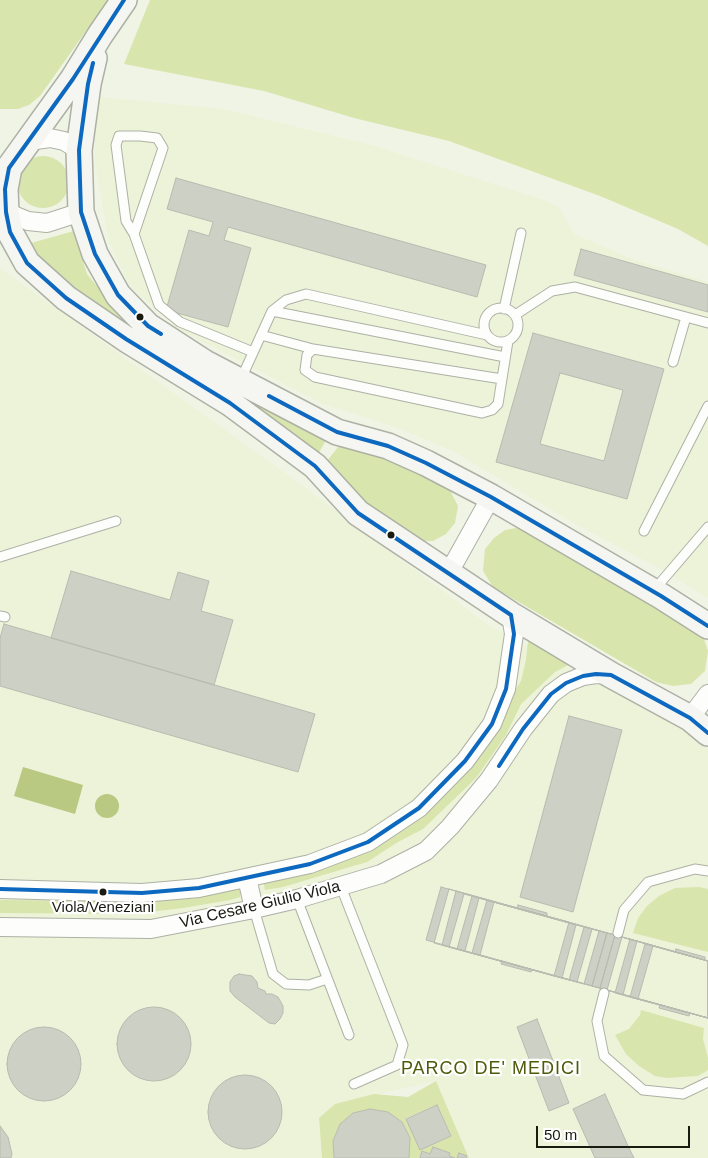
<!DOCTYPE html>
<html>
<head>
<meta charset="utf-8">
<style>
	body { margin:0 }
	#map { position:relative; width:708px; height:1158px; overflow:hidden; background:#f0f4e5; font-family:Helvetica,sans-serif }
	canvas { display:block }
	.scale { position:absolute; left:536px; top:1126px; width:154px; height:22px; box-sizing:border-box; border:2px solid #191b11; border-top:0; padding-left:6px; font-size:15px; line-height:18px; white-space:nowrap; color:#191b11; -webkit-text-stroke:4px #fff; paint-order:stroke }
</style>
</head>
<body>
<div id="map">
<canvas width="708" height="1158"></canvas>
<div class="scale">50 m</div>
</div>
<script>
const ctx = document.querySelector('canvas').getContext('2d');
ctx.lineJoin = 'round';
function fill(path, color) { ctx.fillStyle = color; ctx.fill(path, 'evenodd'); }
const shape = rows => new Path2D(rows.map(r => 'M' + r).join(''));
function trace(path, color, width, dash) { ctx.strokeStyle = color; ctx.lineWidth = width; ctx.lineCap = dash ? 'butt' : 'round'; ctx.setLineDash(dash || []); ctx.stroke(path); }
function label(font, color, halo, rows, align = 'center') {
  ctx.font = font + ' Helvetica,sans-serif'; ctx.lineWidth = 4.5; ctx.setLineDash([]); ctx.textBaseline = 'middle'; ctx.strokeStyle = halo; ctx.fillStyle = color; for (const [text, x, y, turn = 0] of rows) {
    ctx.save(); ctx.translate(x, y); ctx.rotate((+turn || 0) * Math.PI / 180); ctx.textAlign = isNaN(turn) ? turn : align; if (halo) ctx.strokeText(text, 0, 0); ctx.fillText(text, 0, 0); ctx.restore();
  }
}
fill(shape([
	[99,97,223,109,371,145,544,200,559,207,574,234,635,260,708,282,708,598,659,568,579,526,453,451,398,428,321,403,178,329,130,287,109,242,95,163,95,131],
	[0,268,314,494,488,625,692,733,708,748,708,1158,470,1158,436,1081,335,1104,319,1118,322,1158,0,1158]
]), '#ecf3d9');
fill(shape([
	[0,0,108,0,40,96,29,105,18,109,0,109],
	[150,0,708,0,708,246,678,229,600,196,449,141,354,118,264,91,124,64],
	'17 182a26 26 0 1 1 52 0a26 26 0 1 1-52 0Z',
	[74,231,87,274,131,327,127,332,39,264,31,243],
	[241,391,329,435,317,456,236,401],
	[339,446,383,453,447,485,458,506,455,523,446,534,433,541,421,541,367,508,326,462],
	[516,528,531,531,693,627,704,639,708,651,705,671,691,684,673,686,656,682,493,587,483,571,485,549,494,538,505,530],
	[528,641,574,662,555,672,521,704,506,735,476,778,423,829,398,842,367,862,283,887,265,890,263,880,335,859,463,772,521,681,526,660],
	[239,887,241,892,240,897,230,900,183,908,132,914,0,913,0,900,104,901,162,898],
	[699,887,708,889,708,952,633,933,638,918,647,906,659,896,675,888],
	[641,1010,704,1028,703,1039,708,1058,708,1070,698,1076,666,1078,655,1076,639,1066,626,1054,615,1035,629,1029,640,1015],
	[436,1081,469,1158,409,1158,410,1138,402,1122,387,1112,370,1109,353,1113,340,1124,333,1141,334,1158,322,1158,319,1118,335,1104,374,1094,408,1097],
	[437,1105,451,1136,406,1119,406,1118]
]), '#d8e5ad');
fill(shape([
	[23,767,83,785,75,814,14,796],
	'95 806a12 12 0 1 1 24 0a12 12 0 1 1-24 0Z'
]), '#b9c981');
const building = shape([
	[176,178,486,265,477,297,228,227,224,240,251,248,228,327,166,310,189,230,209,236,213,222,167,209,176,178],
	[581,249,708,285,708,312,574,275,581,249],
	[533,333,664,369,627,499,496,462,533,333],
	[560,373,623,390,604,461,540,444,560,373],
	[71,571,170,600,178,572,209,581,201,611,233,620,214,685,51,638,71,571],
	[4,624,315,714,298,772,0,686,0,638,4,624],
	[569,716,622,730,573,912,520,897,569,716],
	[441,887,708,961,708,1018,426,940,441,887],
	[449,889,615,935,600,988,434,943,449,889],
	[456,891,607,933,592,986,442,945,456,891],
	[464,894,599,931,584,984,449,947,464,894],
	[472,896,592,929,577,982,457,949,472,896],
	[479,898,584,927,569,980,465,951,479,898],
	[487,900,576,925,562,978,472,953,487,900],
	[494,902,569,922,554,976,480,955,494,902],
	[518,905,547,913,547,916,517,908,518,905],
	[607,933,708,961,708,1018,592,986,607,933],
	[615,935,708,961,708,1018,600,988,615,935],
	[622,937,708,961,708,1018,607,990,622,937],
	[630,939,708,961,708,1018,615,993,630,939],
	[637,941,708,961,708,1018,623,995,637,941],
	[645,944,708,961,708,1018,630,997,645,944],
	[653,946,708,961,708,1018,638,999,653,946],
	[676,949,705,957,705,960,675,952,676,949],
	[502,961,532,970,531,972,501,964,502,961],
	[239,974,252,976,257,982,258,988,265,991,266,994,272,994,278,997,283,1006,283,1013,280,1019,275,1024,269,1023,235,997,230,991,230,982,234,976,239,974],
	[660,1005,690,1013,689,1016,659,1008,660,1005],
	'117 1044a37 37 0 1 1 74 0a37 37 0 1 1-74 0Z',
	[537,1019,569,1103,549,1111,517,1027,537,1019],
	'7 1064a37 37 0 1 1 74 0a37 37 0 1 1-74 0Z',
	'208 1112a37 37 0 1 1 74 0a37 37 0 1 1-74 0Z',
	[605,1094,628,1146,634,1158,595,1158,573,1109,605,1094],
	[437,1105,451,1136,420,1150,406,1119,437,1105],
	[370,1109,388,1112,402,1122,410,1138,409,1158,334,1158,333,1141,340,1124,353,1113,370,1109],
	[0,1126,8,1137,12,1154,11,1158,0,1158,0,1126],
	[433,1147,450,1153,449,1156,455,1158,420,1158,422,1151,430,1154,433,1147],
	[459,1153,467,1156,466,1158,457,1158,459,1153]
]);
fill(building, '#cdd1c5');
trace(building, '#b8bbb0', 1);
const lane = shape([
	[134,234,163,148,157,138,140,136,119,136,116,145,126,221,134,234,159,305,180,322,253,352],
	'484 325a17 17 0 1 1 34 0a17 17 0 1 1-34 0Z',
	[504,309,521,233],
	[272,311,505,357],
	[515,315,552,291,575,287,686,317,673,362],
	[686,317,708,323],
	[261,335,313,349,502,379],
	[313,349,307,355,305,370,315,377,482,413,492,410,498,404,508,341],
	[241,379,272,311,286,300,306,294,487,335],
	[644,531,708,406],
	[0,557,116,521],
	[655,589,708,527],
	[0,616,5,617],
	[341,887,403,1045,397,1065,354,1084],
	[297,899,349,1035],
	[254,909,273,974,286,984,309,985,327,979],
	[618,933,624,910,648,882,695,869,708,871],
	[604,993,597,1021,604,1056,643,1090,683,1094,708,1082]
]);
const street = shape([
	[28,141,50,138,64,141,79,150],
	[6,212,28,221,47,223,81,212],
	[448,574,491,497],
	[690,718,708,694],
	[247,878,254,909],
	[0,889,142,893,199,888,310,864,368,842,419,808,465,761,492,724,506,689,514,634,511,615],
	[0,927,151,929,254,909,297,899,381,874,426,851,450,827,489,780,523,729,551,694,566,683,583,676,596,674,611,675]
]);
const secondary = shape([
	[124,0,100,35,73,79,9,168,5,189,6,212,10,232,27,263,66,298,126,339,230,403,315,466,358,513,511,615,611,675,690,718,708,733],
	[94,58,88,84,79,150,81,212,95,254,118,295,148,326,205,363,337,432,388,446,426,463,491,497,661,596,708,626]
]);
trace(lane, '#adb1a5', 11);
trace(street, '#adb1a5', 20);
trace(secondary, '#adb1a5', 28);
trace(lane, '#fdfdfb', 9);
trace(street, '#fdfdfb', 18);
trace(secondary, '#f5f6f1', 25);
trace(shape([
	[93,63,88,84,79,150,81,212,95,254,118,295,148,326,161,334],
	[269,396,337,432,388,446,426,463,491,497,661,596,708,626],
	[499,766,523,729,551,694,566,683,583,676,596,674,611,675,690,718,708,733],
	[0,889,142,893,199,888,310,864,368,842,419,808,465,761,492,724,506,689,514,634,511,615,358,513,315,466,230,403,126,339,66,298,27,263,10,232,6,212,5,189,9,168,73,79,124,0]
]), '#0c69bf', 4);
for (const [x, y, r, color] of [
	[140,317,4.5,"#191b11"],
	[391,535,4.5,"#191b11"],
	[103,892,4.5,"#191b11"]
]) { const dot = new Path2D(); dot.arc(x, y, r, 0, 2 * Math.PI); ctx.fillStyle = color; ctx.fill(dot); trace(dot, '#fff', 2); }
label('15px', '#191b11', '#fff', [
	["Viola/Veneziani",103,908]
]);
label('16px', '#191b11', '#fff', [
	["Via Cesare Giulio Viola",260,905,-13]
]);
ctx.letterSpacing = '1px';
label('18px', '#4d5b0a', '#fff', [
	["PARCO DE' MEDICI",491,1069]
]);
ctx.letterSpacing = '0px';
</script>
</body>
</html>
